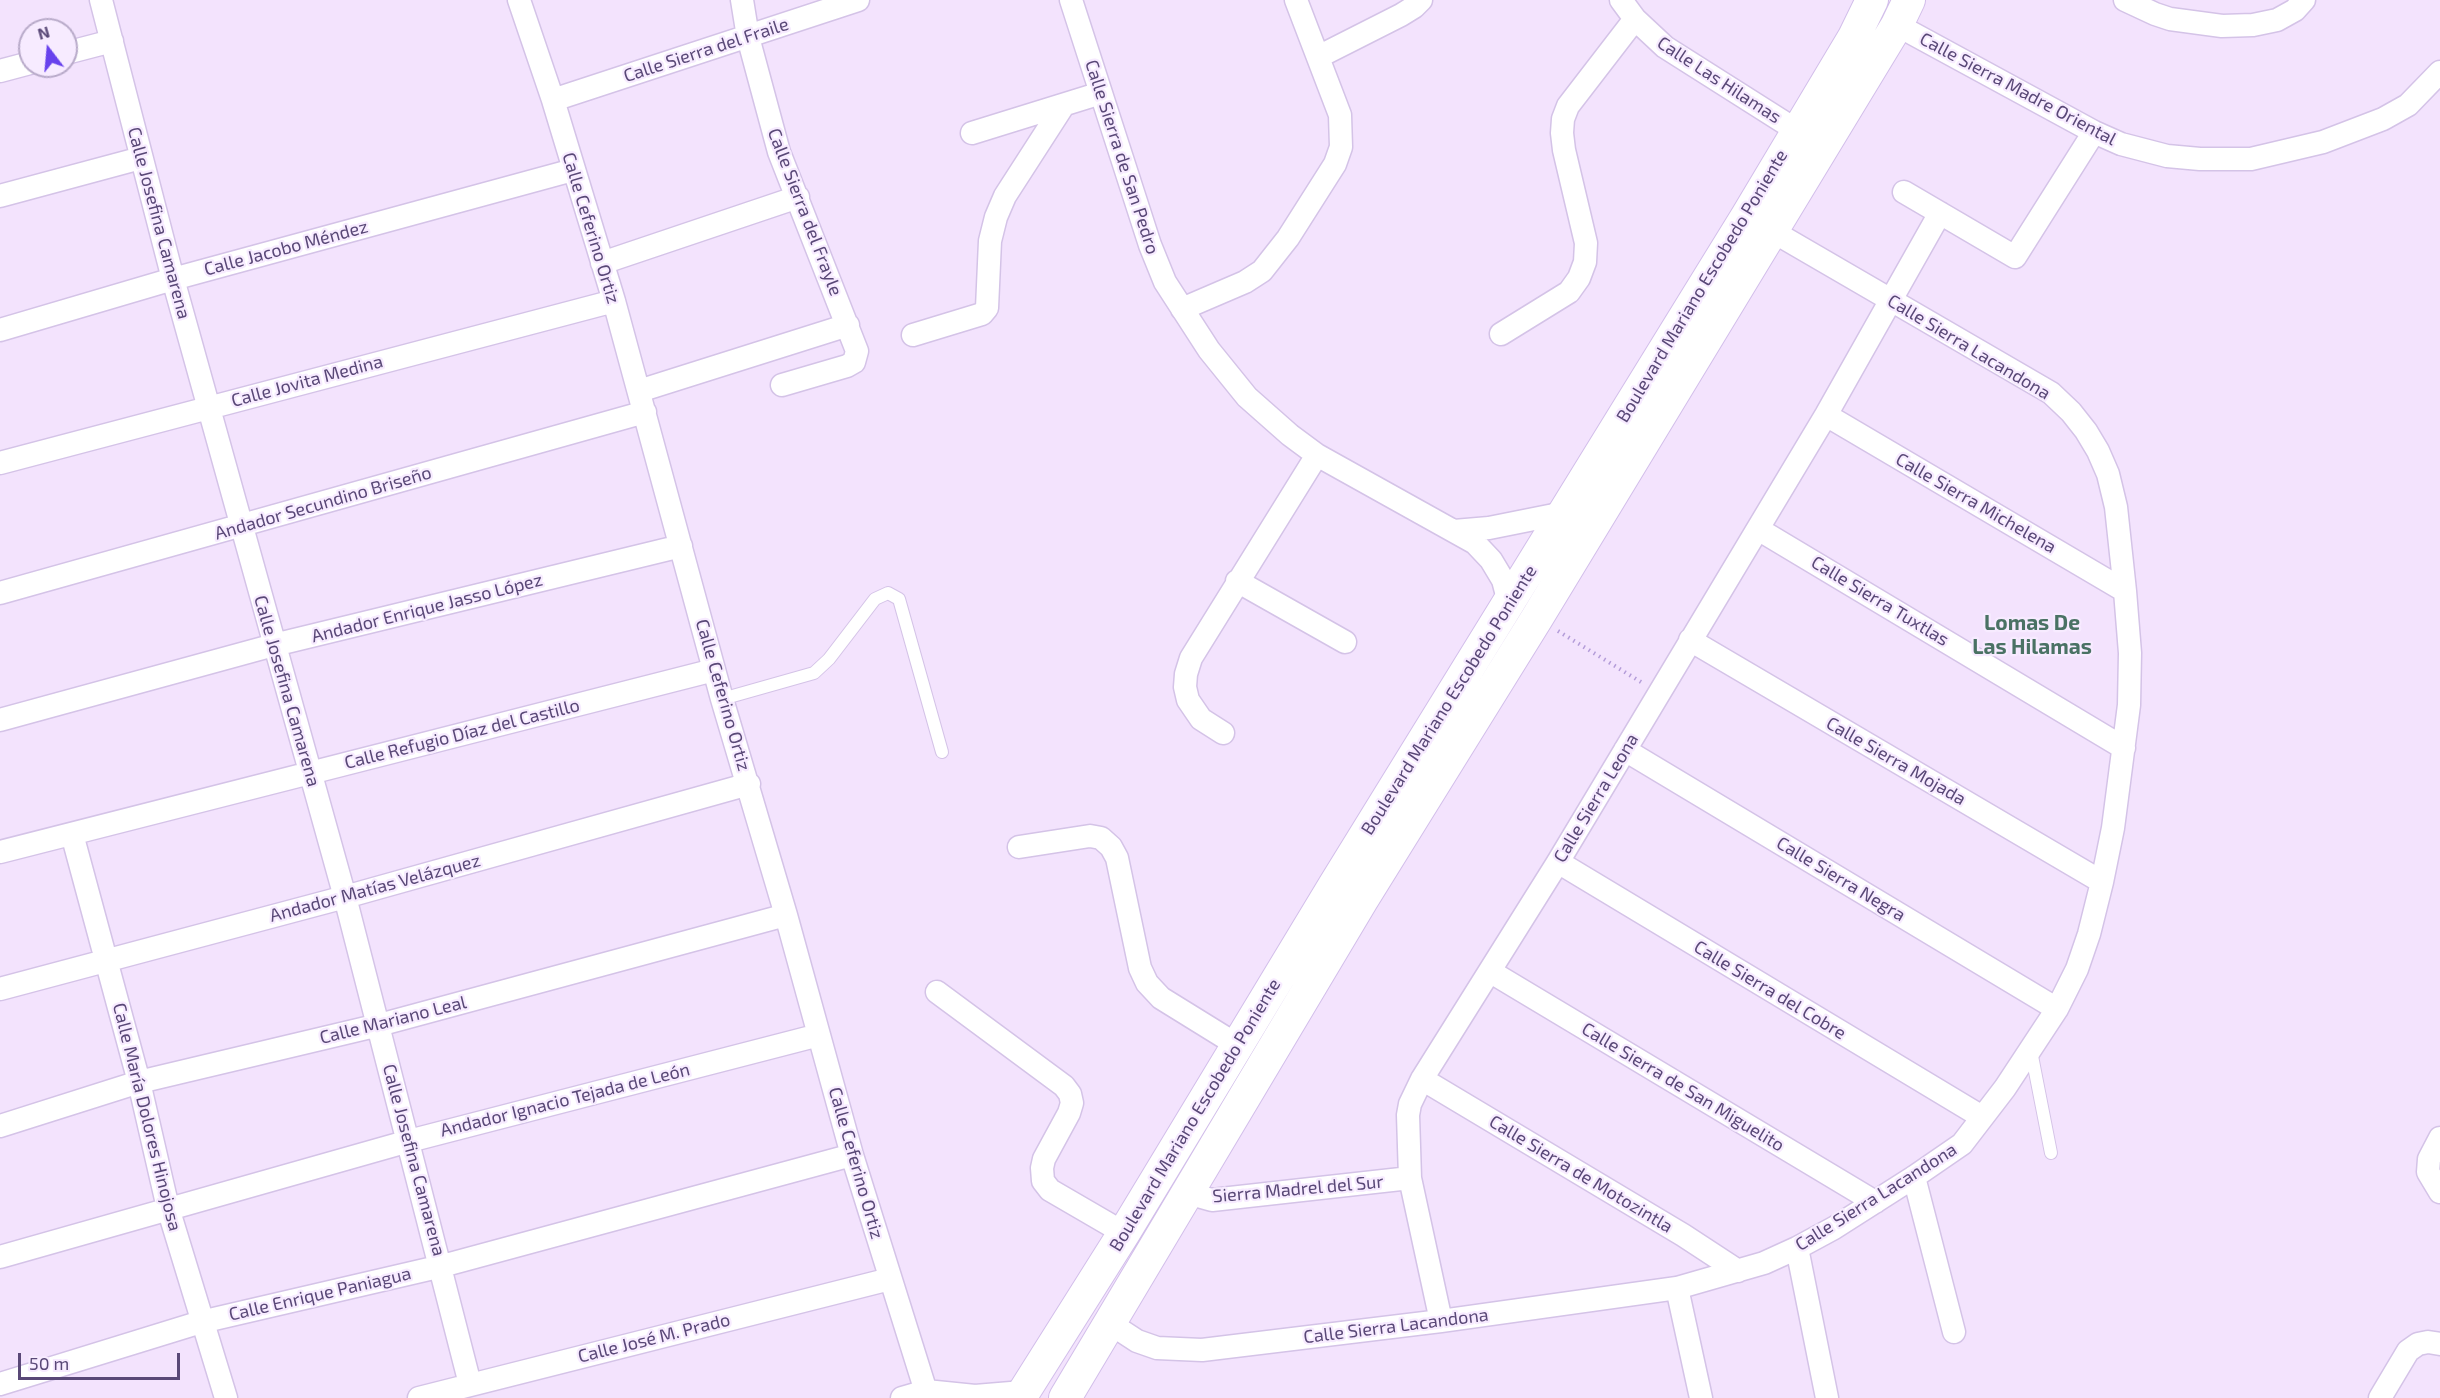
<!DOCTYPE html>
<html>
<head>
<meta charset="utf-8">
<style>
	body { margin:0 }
	#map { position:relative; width:2440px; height:1398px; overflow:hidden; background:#f3e3fd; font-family:"Exo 2",sans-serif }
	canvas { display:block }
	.north { position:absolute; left:18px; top:18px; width:60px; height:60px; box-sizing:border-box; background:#f7ebff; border:2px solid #b8aac9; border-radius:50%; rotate:344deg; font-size:16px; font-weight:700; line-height:24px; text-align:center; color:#594877 }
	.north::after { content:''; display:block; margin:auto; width:21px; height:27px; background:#6842ed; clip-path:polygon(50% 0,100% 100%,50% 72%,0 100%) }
	.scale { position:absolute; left:18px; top:1353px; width:162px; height:27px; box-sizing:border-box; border:3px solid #594877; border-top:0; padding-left:8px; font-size:18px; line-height:21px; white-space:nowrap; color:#594877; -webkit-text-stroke:4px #f7ebff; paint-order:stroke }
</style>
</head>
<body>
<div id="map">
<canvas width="2440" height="1398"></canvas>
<div class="north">N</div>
<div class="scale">50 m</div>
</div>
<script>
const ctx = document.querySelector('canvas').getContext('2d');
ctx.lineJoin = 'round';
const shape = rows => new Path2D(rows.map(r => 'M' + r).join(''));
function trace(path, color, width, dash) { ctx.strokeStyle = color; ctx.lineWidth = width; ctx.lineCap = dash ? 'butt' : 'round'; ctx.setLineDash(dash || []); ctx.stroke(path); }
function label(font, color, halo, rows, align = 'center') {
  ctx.font = font + ' "Exo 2",sans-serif'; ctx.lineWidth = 4.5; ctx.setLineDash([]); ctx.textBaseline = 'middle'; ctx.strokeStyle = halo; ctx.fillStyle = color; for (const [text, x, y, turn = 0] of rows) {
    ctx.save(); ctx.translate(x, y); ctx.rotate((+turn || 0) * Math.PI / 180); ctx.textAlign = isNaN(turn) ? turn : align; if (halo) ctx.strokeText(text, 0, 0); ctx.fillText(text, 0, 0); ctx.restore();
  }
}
const lane = shape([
	[722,699,814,673,829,659,875,599,888,593,899,599,942,752],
	[2031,1051,2051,1153]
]);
const street = shape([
	[101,0,173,279,345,897,470,1384],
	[519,0,553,100,614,301,722,699,786,915,852,1155,928,1398],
	[742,0,748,37,779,152,857,351,854,362,847,366,782,385],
	[1071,0,1150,245,1165,282,1209,350,1247,397,1290,435,1317,455,1475,543,1491,560,1503,580,1509,603],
	[1621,0,1635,19,1665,47,1796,130],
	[2125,0,2155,14,2170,19,2222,26,2253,25,2277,20,2295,10,2304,0],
	[1897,25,2094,132,2121,144,2167,156,2200,159,2251,159,2323,142,2383,119,2408,105,2440,72],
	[66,53,112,41],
	[1318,57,1401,15,1414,7,1421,0],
	[0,71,30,63],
	[553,100,858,0],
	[972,133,1101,93],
	[1904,192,2015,257,2094,132],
	[0,196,141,158],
	[602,263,798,197],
	[1182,309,1245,282,1262,271,1288,238,1335,164,1341,147,1340,115,1296,0],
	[0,330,173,279,573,170],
	[1501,334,1569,292,1579,278,1585,262,1586,243,1564,150,1562,133,1563,119,1568,106,1635,19],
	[913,335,982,314,987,308,990,241,996,217,1005,196,1063,106],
	[639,391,848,325],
	[1826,415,2125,591],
	[0,463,614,301],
	[1758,529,2124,748],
	[1454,531,1489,528,1564,513],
	[1237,581,1345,642],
	[0,593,645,412],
	[1690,640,2102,882],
	[0,720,274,645,681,546],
	[1223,733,1201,719,1188,700,1185,687,1186,674,1191,658,1317,455],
	[1625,750,2057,1009],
	[72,834,139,1082,168,1208,226,1398],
	[1019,847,1090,836,1101,838,1111,847,1117,858,1140,968,1147,983,1161,998,1237,1045],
	[0,852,714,670],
	[1558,862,1982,1117],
	[1491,972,1875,1202],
	[0,989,345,897,749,784],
	[937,992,1064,1086,1070,1094,1072,1103,1069,1113,1044,1159,1042,1168,1043,1181,1050,1190,1124,1233],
	[1422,1079,1683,1235,1738,1271],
	[0,1126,139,1082,379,1025,786,915],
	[2440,1138,2429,1159,2428,1172,2440,1192],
	[1914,1177,1954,1332],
	[1187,1193,1212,1200,1410,1178],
	[1797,1248,1827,1398],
	[0,1257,409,1141,819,1035],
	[1677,1288,1701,1398],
	[1441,1321,1410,1178,1408,1115,1410,1104,1422,1079,1558,862,1826,415,1940,213],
	[1111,1324,1137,1341,1157,1348,1202,1350,1441,1321,1677,1288,1764,1263,1797,1248,1834,1228,1914,1177,1962,1144,2005,1088,2057,1009,2077,969,2089,934,2102,882,2113,828,2129,705,2130,653,2125,591,2116,507,2108,474,2098,451,2086,431,2071,412,2051,393,1760,224],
	[0,1384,201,1322,442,1266,852,1155],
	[419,1398,890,1279],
	[902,1398,926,1391,975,1396,1023,1392],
	[2380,1398,2408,1351,2418,1344,2428,1342,2440,1344]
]);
const secondary = shape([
	[1020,1398,1124,1233,1335,884,1747,216,1854,37,1872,0],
	[1065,1398,1362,900,1537,618,1897,25,1909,0]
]);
trace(lane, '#d4c3e7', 14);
trace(street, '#d4c3e7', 25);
trace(secondary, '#d2beea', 34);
trace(shape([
	[1558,631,1641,682]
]), '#b49dd9', 4, [1.5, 4.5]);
trace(lane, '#fff', 12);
trace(street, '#fff', 22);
trace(secondary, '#fff', 32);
label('18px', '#594877', '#f7ebff', [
	["Calle Sierra del Fraile",706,50,-18],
	["Calle Las Hilamas",1719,80,33],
	["Calle Sierra Madre Oriental",2018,89,28],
	["Calle Sierra de San Pedro",1122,157,72],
	["Calle Sierra del Frayle",805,212,69],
	["Calle Josefina Camarena",159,223,75],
	["Calle Ceferino Ortiz",591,228,73],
	["Calle Jacobo Méndez",286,248,-15],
	["Boulevard Mariano Escobedo Poniente",1702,286,-59],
	["Calle Sierra Lacandona",1969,347,31],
	["Calle Jovita Medina",307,381,-15],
	["Andador Secundino Briseño",323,503,-16],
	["Calle Sierra Michelena",1976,503,30],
	["Calle Sierra Tuxtlas",1880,601,31],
	["Andador Enrique Jasso López",427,608,-14],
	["Calle Josefina Camarena",287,691,74],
	["Calle Ceferino Ortiz",723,695,74],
	["Boulevard Mariano Escobedo Poniente",1449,700,-58],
	["Calle Refugio Díaz del Castillo",462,734,-14],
	["Calle Sierra Mojada",1896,761,30],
	["Calle Sierra Leona",1596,798,-59],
	["Calle Sierra Negra",1841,879,31],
	["Andador Matías Velázquez",375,888,-15],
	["Calle Sierra del Cobre",1770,990,31],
	["Calle Mariano Leal",393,1020,-14],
	["Calle Sierra de San Miguelito",1683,1087,31],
	["Andador Ignacio Tejada de León",565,1100,-14],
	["Boulevard Mariano Escobedo Poniente",1195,1115,-59],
	["Calle María Dolores Hinojosa",147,1117,76],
	["Calle Josefina Camarena",414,1160,75],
	["Calle Ceferino Ortiz",856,1163,74],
	["Calle Sierra de Motozintla",1581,1174,31],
	["Sierra Madrel del Sur",1298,1189,-5],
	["Calle Sierra Lacandona",1876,1197,-32],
	["Calle Enrique Paniagua",320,1294,-13],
	["Calle Sierra Lacandona",1396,1326,-7],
	["Calle José M. Prado",654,1338,-14]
]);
label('bold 21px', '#4a7264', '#f7ebff', [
	["Lomas De",2032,623],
	["Las Hilamas",2032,647]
]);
</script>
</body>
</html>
